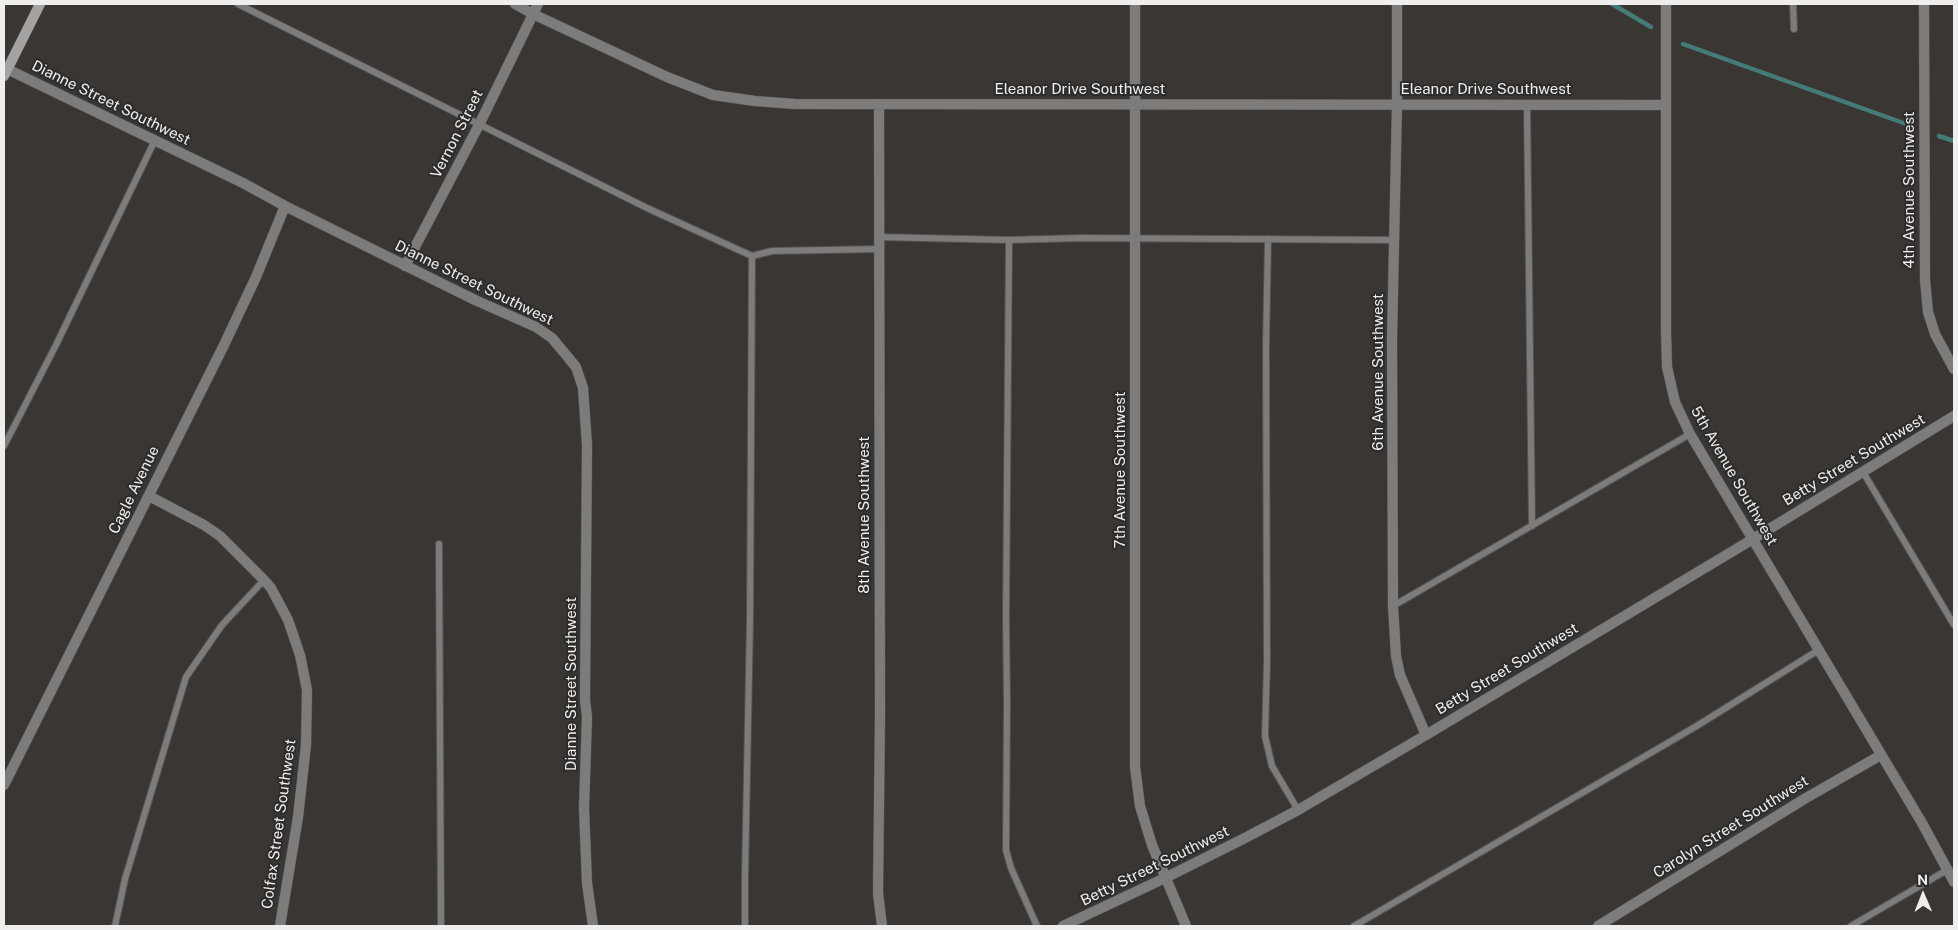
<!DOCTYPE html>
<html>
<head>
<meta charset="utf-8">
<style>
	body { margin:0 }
	#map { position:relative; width:1958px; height:930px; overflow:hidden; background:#393634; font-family:"Public Sans",sans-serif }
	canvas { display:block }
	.frame { position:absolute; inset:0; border:5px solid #f0eeed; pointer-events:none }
	.north { position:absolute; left:1898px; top:870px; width:50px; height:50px; -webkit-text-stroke:4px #2e2c2a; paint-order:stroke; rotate:359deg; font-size:14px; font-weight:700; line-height:20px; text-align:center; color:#f0eeed }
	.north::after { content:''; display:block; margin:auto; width:18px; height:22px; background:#f0eeed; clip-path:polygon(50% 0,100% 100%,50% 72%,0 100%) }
</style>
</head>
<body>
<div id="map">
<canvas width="1958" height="930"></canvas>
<div class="frame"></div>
<div class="north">N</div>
</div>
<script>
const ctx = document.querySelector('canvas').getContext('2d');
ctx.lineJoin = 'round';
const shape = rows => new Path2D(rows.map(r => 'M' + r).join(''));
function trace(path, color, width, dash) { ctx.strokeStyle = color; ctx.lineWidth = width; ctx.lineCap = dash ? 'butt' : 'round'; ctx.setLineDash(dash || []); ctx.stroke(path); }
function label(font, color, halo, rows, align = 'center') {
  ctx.font = font + ' "Public Sans",sans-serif'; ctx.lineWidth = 4; ctx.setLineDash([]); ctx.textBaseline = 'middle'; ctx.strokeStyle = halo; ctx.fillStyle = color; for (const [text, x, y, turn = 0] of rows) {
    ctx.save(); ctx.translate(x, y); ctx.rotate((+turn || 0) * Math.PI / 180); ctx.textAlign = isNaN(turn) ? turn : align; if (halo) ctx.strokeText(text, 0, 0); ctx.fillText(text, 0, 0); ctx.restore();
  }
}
trace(shape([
	[1612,4,1651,27],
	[1683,44,1909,125],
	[1939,136,1954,141]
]), '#447b77', 4.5);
const service = shape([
	[238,4,647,208,752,256,772,251,879,249],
	[1793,4,1794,29],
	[1527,105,1532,526],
	[879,237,1009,240,1080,238,1394,240],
	[1268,239,1266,347,1267,663,1265,736,1272,766,1298,810],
	[1009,240,1006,615,1007,704,1006,850,1011,868,1037,926],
	[4,446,56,345,155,140],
	[1863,472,1954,625],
	[439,544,441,926],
	[1393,606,1690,434],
	[115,926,125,879,186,677,222,625,264,580],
	[745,926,745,877,750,619,752,256],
	[1354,926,1695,727,1817,651],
	[1851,926,1947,870]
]);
const minor = shape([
	[515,4,533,14,667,77,713,95,755,101,795,104,1666,105],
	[1135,4,1135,767,1140,806,1152,845,1186,926],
	[1397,4,1397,104,1392,340,1393,606,1396,656,1400,675,1426,735],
	[1924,4,1925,280,1928,312,1935,334,1954,369],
	[7,69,243,183,285,206,475,300,536,327,552,338,576,367,583,388,587,445,585,700,587,717,584,808,587,883,593,926],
	[879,104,880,715,878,893,882,926],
	[405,266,479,125,538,4],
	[149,496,204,525,220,536,264,580,271,588,288,620,300,655,307,690,306,745,298,817,280,926],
	[4,785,224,345,256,277,285,206],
	[1598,926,1806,798,1881,755]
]);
const tertiary = shape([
	[1666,4,1666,331,1667,367,1675,402,1690,434,1922,823,1954,882],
	[1063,926,1165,878,1243,839,1298,810,1426,735,1753,539,1954,416]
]);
const secondary = shape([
	[4,76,40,4]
]);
trace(service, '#565352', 8);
trace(minor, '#565352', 11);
trace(tertiary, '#565352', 11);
trace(secondary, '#565352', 11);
trace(service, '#7d7c7b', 6);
trace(minor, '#7d7c7b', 10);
trace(tertiary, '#7d7c7b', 10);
trace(secondary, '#a5a3a1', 10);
label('15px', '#f0eeed', '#2e2c2a', [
	["Eleanor Drive Southwest",1080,89],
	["Eleanor Drive Southwest",1486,89],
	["Dianne Street Southwest",111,103,26],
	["Vernon Street",457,134,-63],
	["4th Avenue Southwest",1909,190,-90],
	["Dianne Street Southwest",474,283,26],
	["6th Avenue Southwest",1378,372,-90],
	["Betty Street Southwest",1854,460,-31],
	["7th Avenue Southwest",1120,470,-90],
	["5th Avenue Southwest",1734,476,60],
	["Cagle Avenue",134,490,-64],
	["8th Avenue Southwest",864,515,-90],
	["Betty Street Southwest",1507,669,-31],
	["Dianne Street Southwest",571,684,-90],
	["Colfax Street Southwest",279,824,-82],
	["Carolyn Street Southwest",1731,827,-32],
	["Betty Street Southwest",1155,866,-26]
]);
</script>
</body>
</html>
